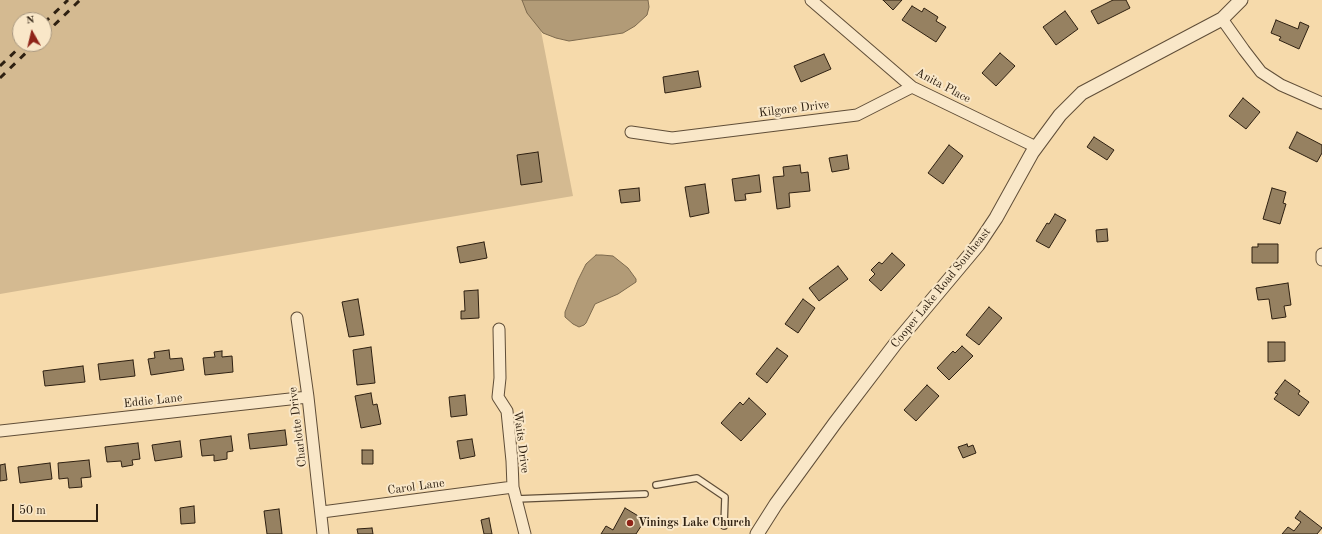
<!DOCTYPE html>
<html>
<head>
<meta charset="utf-8">
<style>
	body { margin:0 }
	#map { position:relative; width:1322px; height:534px; overflow:hidden; background:#f6daab; font-family:"Old Standard TT",serif }
	canvas { display:block }
	.north { position:absolute; left:12px; top:12px; width:40px; height:40px; box-sizing:border-box; background:#f9e7c8; border:1px solid #a8977f; border-radius:50%; rotate:352deg; font-size:11px; font-weight:700; line-height:16px; text-align:center; color:#2e2011 }
	.north::after { content:''; display:block; margin:auto; width:14px; height:18px; background:#8f2418; clip-path:polygon(50% 0,100% 100%,50% 72%,0 100%) }
	.scale { position:absolute; left:12px; top:504px; width:86px; height:18px; box-sizing:border-box; border:2px solid #2e2011; border-top:0; padding-left:5px; font-size:12px; line-height:14px; white-space:nowrap; color:#2e2011; -webkit-text-stroke:3px #f9e7c8; paint-order:stroke }
</style>
</head>
<body>
<div id="map">
<canvas width="1322" height="534"></canvas>
<div class="north">N</div>
<div class="scale">50 m</div>
</div>
<script>
const ctx = document.querySelector('canvas').getContext('2d');
ctx.lineJoin = 'round';
function fill(path, color) { ctx.fillStyle = color; ctx.fill(path, 'evenodd'); }
const shape = rows => new Path2D(rows.map(r => 'M' + r).join(''));
function trace(path, color, width, dash) { ctx.strokeStyle = color; ctx.lineWidth = width; ctx.lineCap = dash ? 'butt' : 'round'; ctx.setLineDash(dash || []); ctx.stroke(path); }
function label(font, color, halo, rows, align = 'center') {
  ctx.font = font + ' "Old Standard TT",serif'; ctx.lineWidth = 4; ctx.setLineDash([]); ctx.textBaseline = 'middle'; ctx.strokeStyle = halo; ctx.fillStyle = color; for (const [text, x, y, turn = 0] of rows) {
    ctx.save(); ctx.translate(x, y); ctx.rotate((+turn || 0) * Math.PI / 180); ctx.textAlign = isNaN(turn) ? turn : align; if (halo) ctx.strokeText(text, 0, 0); ctx.fillText(text, 0, 0); ctx.restore();
  }
}
fill(shape([
	[0,0,535,0,573,196,0,294],
	[20,20,44,20,44,44,20,44]
]), '#d4ba91');
const water = shape([
	[522,0,648,0,649,7,647,15,635,26,623,33,569,41,556,38,543,33,527,13,522,0],
	[596,255,602,255,613,256,628,268,636,279,636,282,618,294,595,304,586,323,584,325,579,327,573,324,565,317,565,312,578,280,586,264,596,255]
]);
fill(water, '#b29b77');
trace(water, '#7d6a4e', 1);
const building = shape([
	[883,0,902,0,893,10,883,0],
	[1113,0,1126,0,1130,8,1098,24,1091,11,1113,0],
	[912,6,922,12,924,8,938,17,936,21,946,27,936,42,902,20,912,6],
	[1065,11,1078,29,1056,45,1043,27,1065,11],
	[1276,20,1298,29,1300,22,1309,26,1299,49,1279,40,1281,37,1271,33,1276,20],
	[1000,53,1015,66,996,86,982,73,1000,53],
	[824,54,831,69,801,82,794,66,824,54],
	[698,71,701,87,665,93,663,77,698,71],
	[1243,98,1260,112,1246,129,1229,116,1243,98],
	[1297,132,1322,145,1322,153,1317,162,1289,148,1297,132],
	[1094,137,1114,150,1107,160,1087,147,1094,137],
	[949,145,963,156,943,184,928,173,949,145],
	[538,152,542,182,521,185,517,155,538,152],
	[847,155,849,169,832,172,829,158,847,155],
	[800,165,801,173,808,172,810,191,789,193,790,207,777,209,773,177,784,176,783,167,800,165],
	[759,175,761,192,745,194,746,200,735,201,732,179,759,175],
	[705,184,709,213,690,217,685,187,705,184],
	[639,188,640,201,621,203,619,190,639,188],
	[1272,188,1286,192,1283,203,1286,204,1280,224,1263,219,1272,188],
	[1055,214,1066,220,1049,248,1036,241,1047,223,1049,224,1055,214],
	[1107,229,1108,241,1097,242,1096,230,1107,229],
	[484,242,487,258,460,263,457,247,484,242],
	[1258,244,1278,244,1278,263,1252,263,1252,247,1258,247,1258,244],
	[892,253,905,265,881,291,869,280,875,274,871,270,879,262,882,264,892,253],
	[838,266,848,279,819,301,809,288,838,266],
	[1288,283,1291,305,1284,306,1286,317,1272,319,1269,299,1258,300,1256,288,1288,283],
	[478,290,479,318,461,319,461,311,465,311,464,291,478,290],
	[358,299,364,335,349,337,342,302,358,299],
	[803,299,815,308,798,333,785,324,803,299],
	[989,307,1002,318,979,345,966,335,989,307],
	[1268,342,1285,342,1285,361,1268,362,1268,342],
	[962,346,973,356,949,380,937,368,953,351,955,353,962,346],
	[371,347,375,383,357,385,353,350,371,347],
	[777,348,788,356,767,383,756,374,777,348],
	[169,350,170,359,182,358,184,370,151,375,148,359,155,358,154,352,169,350],
	[222,351,222,357,232,356,233,372,205,375,203,358,215,357,214,352,222,351],
	[133,360,135,376,100,380,98,364,133,360],
	[83,366,85,382,45,386,43,371,83,366],
	[1285,380,1300,391,1298,394,1309,402,1299,416,1274,399,1278,394,1275,393,1285,380],
	[927,385,939,396,916,421,904,410,927,385],
	[371,393,373,405,377,404,381,424,361,428,355,396,371,393],
	[465,395,467,415,451,417,449,397,465,395],
	[749,398,766,414,741,441,721,423,740,402,743,405,749,398],
	[285,430,287,445,250,449,248,434,285,430],
	[231,436,233,451,227,452,227,459,214,461,214,455,202,456,200,440,231,436],
	[472,439,475,456,460,459,457,441,472,439],
	[180,441,182,457,155,461,152,445,180,441],
	[138,443,140,459,132,460,133,465,122,467,121,461,107,462,105,447,138,443],
	[967,444,968,447,973,445,976,453,963,458,958,447,967,444],
	[362,450,373,450,373,464,362,464,362,450],
	[89,460,91,477,81,478,82,487,69,488,68,478,59,479,58,463,89,460],
	[50,463,52,479,20,483,18,467,50,463],
	[5,464,7,480,0,481,0,465,5,464],
	[194,506,195,523,181,524,180,508,194,506],
	[625,508,645,520,636,534,601,534,606,526,613,530,625,508],
	[279,509,282,534,267,534,264,511,279,509],
	[1300,511,1322,528,1317,534,1282,534,1288,527,1294,531,1301,522,1295,518,1300,511],
	[489,518,492,534,484,534,481,520,489,518],
	[372,528,373,534,358,534,357,529,372,528]
]);
fill(building, '#968161');
trace(building, '#2e2011', 1);
const service = shape([
	[656,485,697,478,725,497,724,526],
	[516,499,645,494]
]);
const minor = shape([
	[811,0,912,87,1036,147],
	[1222,19,1244,50,1261,72,1281,85,1322,103],
	[631,132,672,138,857,115,912,87],
	[1322,254,1322,260],
	[297,318,308,397,323,534],
	[499,329,500,378,498,397,507,411,512,461,513,487,525,534],
	[0,431,308,397],
	[322,512,513,487]
]);
const tertiary = shape([
	[757,534,776,504,835,423,896,343,978,245,996,218,1032,153,1060,115,1082,93,1222,19,1241,0]
]);
trace(service, '#604e38', 8);
trace(minor, '#604e38', 13);
trace(tertiary, '#604e38', 15);
trace(service, '#f9e7c8', 5.5);
trace(minor, '#f9e7c8', 11);
trace(tertiary, '#f9e7c8', 13);
trace(shape([
	[44,23,68,0],
	[44,35,80,0],
	[0,66,23,44],
	[0,78,35,44]
]), '#2e2011', 3, [7, 7]);
for (const [x, y, r, color] of [
	[630,523,4,"#8f2418"]
]) { const dot = new Path2D(); dot.arc(x, y, r, 0, 2 * Math.PI); ctx.fillStyle = color; ctx.fill(dot); trace(dot, '#f9e7c8', 1.5); }
label('12px', '#2e2011', '#f9e7c8', [
	["Anita Place",943,86,28],
	["Kilgore Drive",794,109,-7],
	["Cooper Lake Road Southeast",941,288,-51],
	["Eddie Lane",153,401,-6],
	["Charlotte Drive",298,427,-97],
	["Waits Drive",521,442,83],
	["Carol Lane",416,487,-8]
]);
label('bold 12px', '#2e2011', '#f9e7c8', [
	["Vinings Lake Church",638,523]
], 'left');
</script>
</body>
</html>
